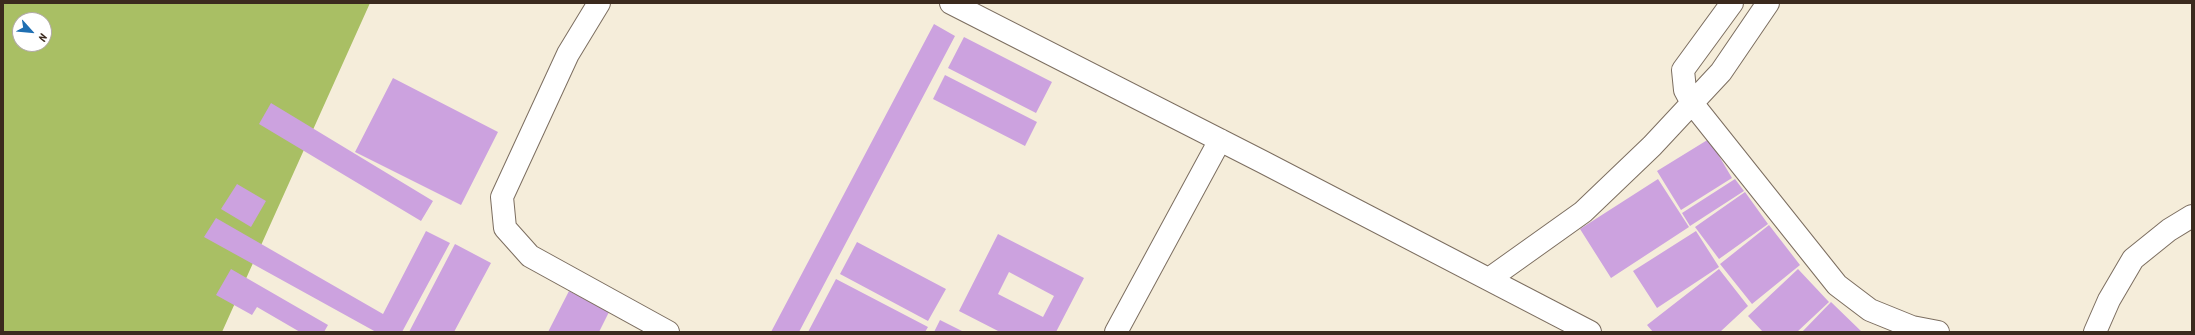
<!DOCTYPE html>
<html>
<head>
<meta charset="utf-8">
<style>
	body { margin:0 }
	#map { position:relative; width:2195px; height:335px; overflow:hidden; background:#f5edda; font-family:Kalam,sans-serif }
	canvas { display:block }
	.frame { position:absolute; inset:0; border:4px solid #3b2a1e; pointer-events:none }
	.north { position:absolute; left:12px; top:12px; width:40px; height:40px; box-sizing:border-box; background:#fff; border:1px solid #b1aaa5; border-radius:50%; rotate:117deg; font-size:11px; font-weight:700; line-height:16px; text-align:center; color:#3b2a1e }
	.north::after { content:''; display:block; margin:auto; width:14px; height:18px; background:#1f6fb2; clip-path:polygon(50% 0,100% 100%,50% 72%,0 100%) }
</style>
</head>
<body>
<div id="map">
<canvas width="2195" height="335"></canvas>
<div class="frame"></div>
<div class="north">N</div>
</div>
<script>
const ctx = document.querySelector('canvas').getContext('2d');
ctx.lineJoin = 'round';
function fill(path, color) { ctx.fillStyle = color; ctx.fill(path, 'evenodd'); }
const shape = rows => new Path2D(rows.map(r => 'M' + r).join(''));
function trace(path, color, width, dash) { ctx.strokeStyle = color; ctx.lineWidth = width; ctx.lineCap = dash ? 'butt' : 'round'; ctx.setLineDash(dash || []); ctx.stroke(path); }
fill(shape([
	[3,3,370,3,222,332,3,332],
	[20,20,44,20,44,44,20,44]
]), '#a9bf64');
fill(shape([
	[934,24,955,36,799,332,771,332],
	[964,37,1052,82,1036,113,948,68],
	[945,75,1037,122,1025,146,933,99],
	[393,78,498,132,461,205,355,152],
	[271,103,433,201,421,221,259,124],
	[1709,139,1732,178,1681,210,1657,171],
	[1658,179,1689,227,1611,278,1580,229],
	[1735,179,1744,191,1690,226,1682,213],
	[237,184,266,201,251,227,221,209],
	[1745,192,1768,224,1719,259,1695,227],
	[216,218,383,314,426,231,450,243,402,332,376,332,204,237],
	[1769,225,1800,265,1752,304,1720,264],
	[1696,231,1719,267,1657,308,1633,271],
	[998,234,1084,278,1056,332,1000,332,959,311],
	[1009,272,1054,296,1043,317,998,294],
	[857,242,946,289,928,321,840,274],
	[455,244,491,263,454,332,409,332],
	[231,269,328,325,324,332,300,332,257,307,252,315,216,295],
	[1719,269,1748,306,1720,332,1653,332,1647,325],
	[1798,269,1829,302,1797,332,1763,332,1748,316],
	[836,279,928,327,925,332,808,332],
	[569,291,609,312,599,332,548,332],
	[1831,302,1862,332,1802,332],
	[940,320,964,332,934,332]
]), '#cca2df');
const street = shape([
	[599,3,568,54,502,197,505,228,530,256,668,332],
	[951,3,1263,162,1590,332],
	[1732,3,1683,70,1685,90,1692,103,1837,285,1870,310,1912,327,1938,332],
	[1489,279,1583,212,1652,146,1721,72,1768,3],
	[1116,332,1220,140],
	[2095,332,2109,300,2133,259,2169,230,2192,216]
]);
trace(street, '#7c6e60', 24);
trace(street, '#fff', 22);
</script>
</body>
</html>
